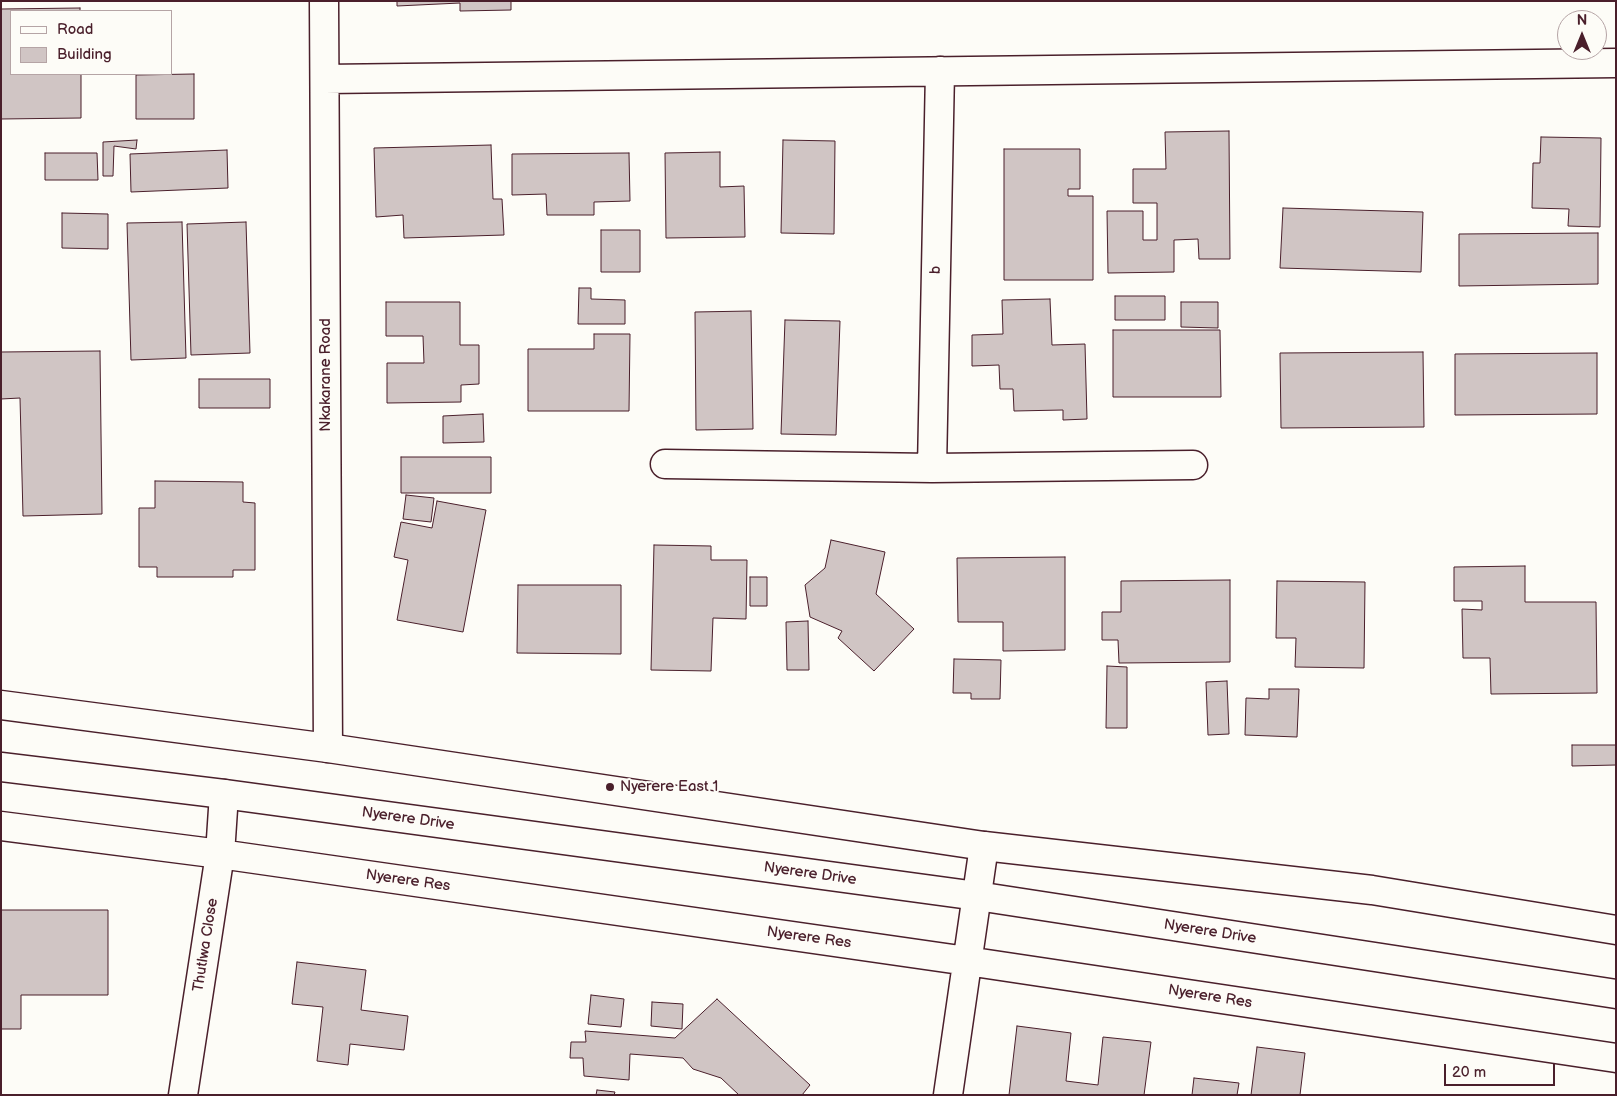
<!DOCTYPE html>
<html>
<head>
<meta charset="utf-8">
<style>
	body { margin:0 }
	#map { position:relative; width:1617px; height:1096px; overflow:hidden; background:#fdfcf7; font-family:"Balsamiq Sans",sans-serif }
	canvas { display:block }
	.frame { position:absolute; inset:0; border:2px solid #4a1f2b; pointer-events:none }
	.legend { position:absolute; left:10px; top:10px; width:162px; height:65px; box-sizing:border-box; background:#fdfcf7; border:1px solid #b5a4a5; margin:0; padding:6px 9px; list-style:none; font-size:15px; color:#4a1f2b }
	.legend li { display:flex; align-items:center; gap:10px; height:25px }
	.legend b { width:25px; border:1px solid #b5a4a5 }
	.north { position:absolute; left:1557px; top:10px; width:50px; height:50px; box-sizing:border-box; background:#fdfcf7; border:1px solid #b5a4a5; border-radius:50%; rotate:0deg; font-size:14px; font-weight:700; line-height:20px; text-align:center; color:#4a1f2b }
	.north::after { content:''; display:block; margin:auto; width:18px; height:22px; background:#4a1f2b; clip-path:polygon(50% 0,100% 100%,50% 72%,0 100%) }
	.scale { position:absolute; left:1444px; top:1064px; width:111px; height:22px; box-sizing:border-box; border:2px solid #4a1f2b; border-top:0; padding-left:6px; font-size:15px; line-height:18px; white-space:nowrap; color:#4a1f2b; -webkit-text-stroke:4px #fdfcf7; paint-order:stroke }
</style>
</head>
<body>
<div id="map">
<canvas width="1617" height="1096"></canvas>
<div class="frame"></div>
<ul class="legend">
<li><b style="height:6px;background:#fdfcf7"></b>Road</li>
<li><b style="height:14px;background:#d0c5c4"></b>Building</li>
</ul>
<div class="north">N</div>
<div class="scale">20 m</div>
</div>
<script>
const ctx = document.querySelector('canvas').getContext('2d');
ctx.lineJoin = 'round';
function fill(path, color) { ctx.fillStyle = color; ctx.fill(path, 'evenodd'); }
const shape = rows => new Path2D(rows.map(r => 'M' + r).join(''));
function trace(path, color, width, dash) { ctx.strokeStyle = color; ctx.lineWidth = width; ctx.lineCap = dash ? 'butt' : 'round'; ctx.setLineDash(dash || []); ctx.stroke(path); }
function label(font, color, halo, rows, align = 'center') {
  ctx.font = font + ' "Balsamiq Sans",sans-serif'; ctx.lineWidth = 4; ctx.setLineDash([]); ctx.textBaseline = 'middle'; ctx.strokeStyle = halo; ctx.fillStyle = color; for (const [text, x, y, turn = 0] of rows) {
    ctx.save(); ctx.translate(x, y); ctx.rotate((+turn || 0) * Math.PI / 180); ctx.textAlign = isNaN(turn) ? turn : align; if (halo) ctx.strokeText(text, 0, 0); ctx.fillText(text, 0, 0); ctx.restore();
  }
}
const building = shape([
	[397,1,511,1,511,10,460,11,460,3,397,6,397,1],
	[80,8,80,11,11,11,11,74,81,74,81,118,1,119,1,9,80,8],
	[194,74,194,119,136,119,136,75,194,74],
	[1229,131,1230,259,1199,259,1198,239,1174,240,1174,272,1108,273,1107,211,1143,211,1143,240,1157,240,1157,203,1133,203,1133,169,1166,169,1165,132,1229,131],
	[1541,137,1601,138,1600,227,1568,226,1569,209,1532,208,1533,163,1540,163,1541,137],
	[137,140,136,149,114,146,113,176,103,176,103,142,137,140],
	[783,140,835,141,834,234,781,233,783,140],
	[491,145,493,199,502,199,504,235,404,238,403,215,376,217,374,148,491,145],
	[1004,149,1080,149,1080,189,1068,189,1068,196,1093,196,1093,280,1004,280,1004,149],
	[227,150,228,188,131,192,130,154,227,150],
	[720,152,720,187,744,186,745,237,666,238,665,153,720,152],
	[45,153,97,153,98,180,45,180,45,153],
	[629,153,630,201,594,202,594,215,547,215,546,194,512,195,512,154,629,153],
	[1283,208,1423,212,1421,272,1280,268,1283,208],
	[62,213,108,214,108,249,62,248,62,213],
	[182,222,186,358,131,360,127,223,182,222],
	[246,222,250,353,191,355,187,224,246,222],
	[601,230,640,230,640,272,601,272,601,230],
	[1598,233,1598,284,1459,286,1459,234,1598,233],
	[579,288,591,288,591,299,625,300,625,324,578,324,579,288],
	[1115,296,1165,296,1165,320,1115,320,1115,296],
	[1050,299,1052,345,1085,344,1087,419,1063,420,1063,410,1014,411,1013,389,1000,389,999,365,972,366,972,335,1003,334,1002,300,1050,299],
	[386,302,460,302,460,345,479,345,479,384,461,385,461,402,387,403,387,363,424,363,423,336,386,336,386,302],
	[1181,302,1218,302,1218,328,1181,327,1181,302],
	[751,311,753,429,696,430,695,312,751,311],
	[785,320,840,321,836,435,781,434,785,320],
	[1113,330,1220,330,1221,397,1113,397,1113,330],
	[594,334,630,334,629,411,528,411,528,349,594,349,594,334],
	[100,351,102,514,23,516,20,398,1,399,1,352,100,351],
	[1423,352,1424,427,1281,428,1280,353,1423,352],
	[1597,353,1597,414,1455,415,1455,354,1597,353],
	[199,379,270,379,270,408,199,408,199,379],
	[483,414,484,442,443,443,443,416,483,414],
	[401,457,491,457,491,493,401,493,401,457],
	[155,481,243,482,243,502,255,503,255,570,233,570,233,577,157,577,157,567,139,567,139,508,155,508,155,481],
	[406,495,434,498,431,522,403,519,406,495],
	[437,501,486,510,463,632,397,620,408,560,394,557,401,522,432,528,437,501],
	[831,540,885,552,876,594,914,629,874,671,838,638,842,631,810,617,805,585,825,568,831,540],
	[654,545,711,546,711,560,747,560,746,619,713,618,711,671,651,670,654,545],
	[1065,557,1065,650,1003,651,1003,622,958,622,957,558,1065,557],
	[1525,566,1525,602,1596,602,1597,693,1491,694,1490,658,1463,658,1462,609,1482,610,1482,601,1454,601,1454,567,1525,566],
	[750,577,767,577,767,606,750,606,750,577],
	[1230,580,1230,662,1119,663,1118,640,1102,640,1102,612,1121,612,1121,581,1230,580],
	[1277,581,1365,582,1364,668,1295,667,1296,638,1276,638,1277,581],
	[518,585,621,585,621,654,517,653,518,585],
	[808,621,809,670,787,670,786,622,808,621],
	[954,659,1001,660,1000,699,971,699,971,693,953,693,954,659],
	[1107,666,1127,667,1127,728,1106,728,1107,666],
	[1227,681,1229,734,1208,735,1206,682,1227,681],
	[1269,689,1299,689,1297,737,1245,735,1246,698,1269,699,1269,689],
	[1572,745,1616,745,1616,765,1572,766,1572,745],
	[1,910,108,910,108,995,21,995,21,1029,1,1029,1,910],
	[297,962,366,970,361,1010,408,1016,404,1050,350,1044,348,1065,317,1061,323,1007,292,1004,297,962],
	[591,995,624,999,621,1027,588,1024,591,995],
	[717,999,810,1085,802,1095,739,1095,721,1078,693,1069,683,1058,630,1054,629,1080,584,1076,583,1058,570,1058,571,1042,586,1042,585,1031,675,1038,717,999],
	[652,1002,683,1004,682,1029,651,1026,652,1002],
	[1017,1026,1071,1033,1066,1081,1098,1085,1103,1037,1151,1042,1144,1095,1009,1095,1017,1026],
	[1257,1047,1305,1053,1300,1095,1251,1095,1257,1047],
	[1194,1078,1239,1083,1237,1095,1192,1095,1194,1078],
	[597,1090,615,1092,614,1095,596,1095,597,1090]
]);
fill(building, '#d0c5c4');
trace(building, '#4a1f2b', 1);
const minor = shape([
	[324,1,328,748],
	[325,79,1616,63],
	[665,464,932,468,1193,465],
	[932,468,940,71],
	[1,826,220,854,967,961,1616,1058],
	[183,1095,220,854,224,794],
	[948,1095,984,846]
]);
const secondary = shape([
	[1,705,328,748,984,846,1372,890,1616,930],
	[1,767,224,794,977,896,1616,994]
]);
trace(minor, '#4a1f2b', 31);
trace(secondary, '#4a1f2b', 31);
trace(minor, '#fdfcf7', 28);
trace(secondary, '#fdfcf7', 28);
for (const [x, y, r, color] of [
	[610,787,5,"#4a1f2b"]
]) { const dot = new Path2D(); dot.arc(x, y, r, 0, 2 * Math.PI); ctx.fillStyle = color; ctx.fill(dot); trace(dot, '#fdfcf7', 2); }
label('15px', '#4a1f2b', '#fdfcf7', [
	["b",936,270,-89],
	["Nkakarane Road",326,375,-90],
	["Nyerere Drive",408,819,8],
	["Nyerere Drive",810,874,8],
	["Nyerere Res",408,881,8],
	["Nyerere Drive",1210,932,9],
	["Nyerere Res",809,938,8],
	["Thutlwa Close",206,945,-81],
	["Nyerere Res",1210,997,9]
]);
label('15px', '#4a1f2b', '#fdfcf7', [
	["Nyerere East 1",620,787]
], 'left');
</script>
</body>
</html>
